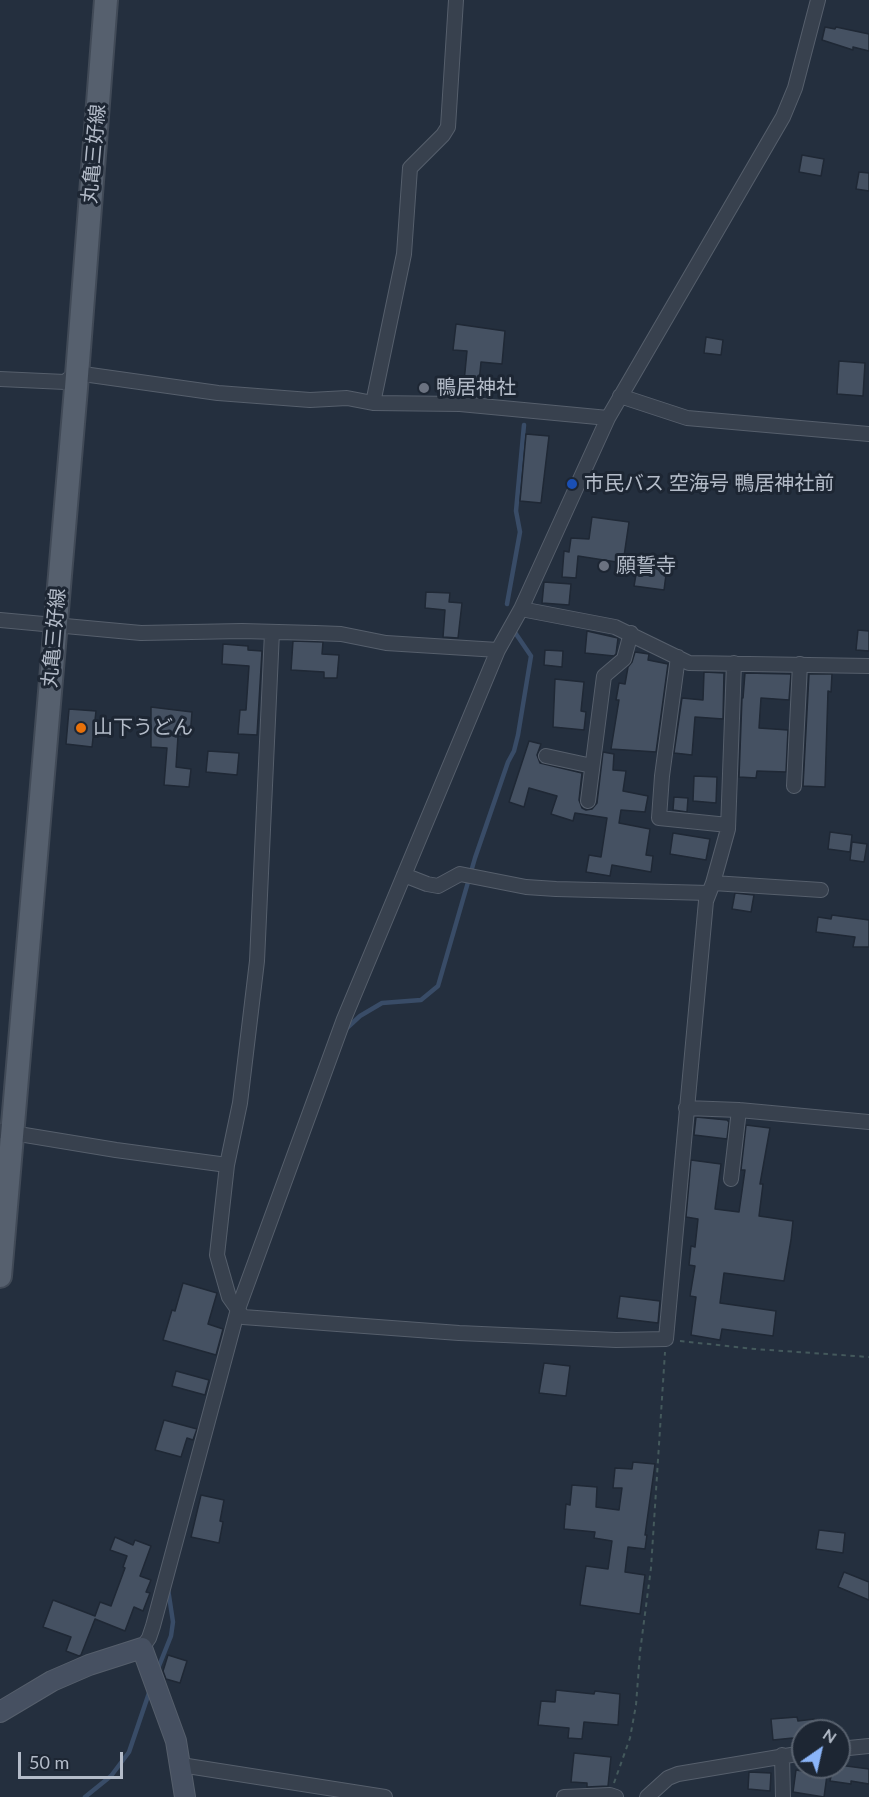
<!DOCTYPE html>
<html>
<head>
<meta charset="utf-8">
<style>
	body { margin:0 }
	#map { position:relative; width:869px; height:1797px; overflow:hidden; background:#242f3e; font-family:Lato,sans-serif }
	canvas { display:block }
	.north { position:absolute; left:791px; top:1719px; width:60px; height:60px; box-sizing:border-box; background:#1d2633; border:2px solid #59626f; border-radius:50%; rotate:34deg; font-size:16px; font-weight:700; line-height:24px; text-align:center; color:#b4bcc9 }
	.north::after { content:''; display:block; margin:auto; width:21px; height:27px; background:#8ab4f8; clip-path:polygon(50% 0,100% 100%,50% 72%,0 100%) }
	.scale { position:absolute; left:18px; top:1752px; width:105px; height:27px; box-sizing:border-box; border:3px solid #b4bcc9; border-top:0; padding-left:8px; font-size:18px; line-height:21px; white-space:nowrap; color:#b4bcc9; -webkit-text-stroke:4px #1d2633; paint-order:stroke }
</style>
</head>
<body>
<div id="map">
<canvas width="869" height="1797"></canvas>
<div class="north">N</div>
<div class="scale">50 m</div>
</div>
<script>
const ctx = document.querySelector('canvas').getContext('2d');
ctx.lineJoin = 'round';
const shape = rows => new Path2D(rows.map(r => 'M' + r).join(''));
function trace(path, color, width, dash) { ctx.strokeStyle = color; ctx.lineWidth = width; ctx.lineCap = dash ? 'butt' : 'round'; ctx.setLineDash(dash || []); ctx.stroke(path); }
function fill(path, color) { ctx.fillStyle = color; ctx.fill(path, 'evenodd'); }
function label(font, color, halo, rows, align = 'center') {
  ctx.font = font + ' Lato,"Noto Sans JP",sans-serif'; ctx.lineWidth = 6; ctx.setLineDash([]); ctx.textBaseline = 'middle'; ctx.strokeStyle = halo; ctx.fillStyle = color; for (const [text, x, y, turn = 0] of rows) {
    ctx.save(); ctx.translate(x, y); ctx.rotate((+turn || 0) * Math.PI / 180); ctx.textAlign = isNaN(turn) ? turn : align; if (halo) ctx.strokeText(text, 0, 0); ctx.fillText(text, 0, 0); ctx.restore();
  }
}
trace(shape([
	[507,604,520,532,516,511,524,425],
	[347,1028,360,1016,382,1003,421,1000,438,986,475,858,508,762,514,751,518,735,531,656,514,631],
	[157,1671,171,1636,173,1622,168,1589],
	[85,1797,111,1776,129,1752,150,1690]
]), '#394c67', 4.5);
const building = shape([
	[825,27,835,29,836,27,869,34,869,51,853,47,853,50,822,40,825,27],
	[802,155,824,159,821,176,799,172,802,155],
	[859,172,869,173,869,191,856,189,859,172],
	[456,324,505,331,502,364,481,362,479,383,464,382,467,351,453,350,456,324],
	[706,337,723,340,721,355,704,353,706,337],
	[839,361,865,363,863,396,837,394,839,361],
	[526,434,549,436,541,503,520,501,526,434],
	[592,517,629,522,623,563,578,556,576,578,562,577,564,551,569,552,571,538,589,539,592,517],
	[638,563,667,567,664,590,634,586,638,563],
	[544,582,571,584,569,605,542,603,544,582],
	[426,592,450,593,449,602,462,603,458,638,443,637,445,610,425,608,426,592],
	[858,630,869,631,869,651,856,650,858,630],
	[587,631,618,638,616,654,614,656,585,653,587,631],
	[293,641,323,642,322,654,339,655,337,678,324,678,324,672,291,670,293,641],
	[223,644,248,646,248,650,262,651,257,735,238,734,240,710,246,710,249,666,222,664,223,644],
	[545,650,563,651,562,667,544,665,545,650],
	[635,652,649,654,648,660,668,664,656,752,611,749,619,700,616,700,619,683,625,684,628,667,632,662,635,652],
	[704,672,724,673,723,719,695,717,692,755,674,753,682,698,703,700,704,672],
	[745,673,791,674,789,700,761,698,759,728,788,730,786,772,757,771,756,778,739,777,742,698,743,698,745,673],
	[809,674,832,674,831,692,828,691,825,787,803,786,809,674],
	[555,679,584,682,581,711,586,712,584,730,553,727,555,679],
	[151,707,192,712,190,737,178,736,176,767,191,769,189,787,164,785,167,748,151,747,151,707],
	[69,709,96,711,92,747,66,744,69,709],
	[529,741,541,744,537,755,540,763,582,773,579,800,582,808,586,810,592,809,597,803,603,752,614,754,613,770,626,771,623,791,648,796,645,812,621,810,619,823,650,829,646,855,653,856,651,872,612,865,610,876,586,872,589,855,601,857,607,818,575,813,573,821,551,814,557,796,529,788,524,807,509,802,529,741],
	[208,751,239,753,237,775,206,772,208,751],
	[694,776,717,777,716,803,693,801,694,776],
	[674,797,688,798,687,812,673,810,674,797],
	[830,832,852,835,850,852,828,849,830,832],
	[673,833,710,839,706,860,670,854,673,833],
	[852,842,867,844,864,862,850,860,852,842],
	[735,893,754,895,751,912,732,909,735,893],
	[832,915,869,920,869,947,853,947,855,937,816,932,818,917,831,919,832,915],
	[696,1117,727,1120,729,1122,727,1139,694,1135,696,1117],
	[746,1125,770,1128,760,1184,763,1184,759,1216,793,1221,791,1240,784,1281,724,1273,720,1303,776,1311,773,1336,722,1329,720,1340,691,1335,696,1297,690,1296,695,1266,689,1265,691,1246,695,1247,698,1219,686,1217,691,1160,721,1164,715,1209,739,1212,745,1170,741,1170,746,1125],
	[183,1283,217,1293,208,1324,223,1329,216,1355,163,1340,172,1310,175,1311,183,1283],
	[620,1296,660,1301,658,1323,617,1318,620,1296],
	[544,1363,570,1366,566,1396,539,1393,544,1363],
	[176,1371,209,1380,205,1395,172,1386,176,1371],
	[164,1420,197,1429,193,1440,187,1438,181,1457,155,1450,164,1420],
	[633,1462,655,1464,645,1535,647,1535,645,1549,628,1547,625,1572,645,1575,640,1614,580,1605,586,1566,608,1569,612,1541,594,1538,595,1532,564,1529,566,1504,570,1505,572,1485,597,1487,596,1507,619,1510,622,1488,613,1488,615,1468,632,1469,633,1462],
	[201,1495,224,1500,220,1521,223,1522,219,1543,191,1537,201,1495],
	[819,1530,845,1533,843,1553,816,1549,819,1530],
	[115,1537,133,1545,135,1540,151,1546,140,1576,151,1580,146,1592,150,1593,143,1611,134,1607,125,1631,95,1619,81,1655,79,1656,66,1651,71,1637,43,1627,53,1600,95,1616,100,1602,111,1606,125,1568,123,1567,127,1556,110,1550,115,1537],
	[844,1572,869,1582,869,1600,838,1587,844,1572],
	[168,1655,187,1661,180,1683,166,1679,163,1671,168,1655],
	[556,1690,594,1694,595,1691,620,1694,618,1725,584,1722,582,1739,568,1738,569,1728,538,1725,541,1701,555,1702,556,1690],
	[797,1717,798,1721,814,1719,815,1731,803,1731,803,1737,773,1740,771,1719,797,1717],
	[574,1753,611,1757,608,1786,587,1787,587,1783,571,1782,574,1753],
	[839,1765,869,1769,869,1784,851,1781,851,1784,830,1781,833,1767,839,1767,839,1765],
	[796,1770,827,1775,824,1797,793,1792,796,1770],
	[749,1772,771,1773,770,1791,748,1789,749,1772]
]);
fill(building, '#455162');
trace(building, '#1f2835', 1.5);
const street = shape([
	[0,379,65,382,76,373,218,393,310,400,347,398,373,403,460,404,608,418],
	[620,396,687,418,869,434],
	[373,403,404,254,410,168,443,135,448,127,456,0],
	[521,609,615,627,689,663,869,666],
	[0,620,141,633,242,631,315,633,341,634,386,643,498,650],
	[272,632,257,961,240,1103,227,1165,217,1255,229,1297,243,1317,459,1333,616,1340,666,1339,706,901,713,883,728,829,734,663],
	[678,657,662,776,659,818,728,825],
	[546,756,592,766],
	[794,786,800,664],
	[588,801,604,676,624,659,631,633],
	[404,875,427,884,438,886,460,874,526,887,556,889,709,893],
	[713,883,821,890],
	[686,1108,739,1110,869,1122],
	[0,1131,116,1150,227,1165],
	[731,1179,739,1110],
	[142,1648,149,1638,153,1626,238,1309,344,1019,498,650,521,609,608,418,783,117,795,88,818,0],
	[839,1749,869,1746],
	[782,1755,783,1797],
	[181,1765,385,1797],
	[564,1797,610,1795,616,1797],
	[647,1797,668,1778,678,1774,803,1753]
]);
const secondary = shape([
	[0,1712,52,1681,89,1665,142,1648,176,1741,185,1797]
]);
const primary = shape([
	[0,1276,76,388,106,0]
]);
trace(street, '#565f6c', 16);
trace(secondary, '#565f6c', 22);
trace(primary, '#414a57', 26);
trace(shape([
	[421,387,429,389],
	[680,1341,755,1349,869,1357],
	[614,1783,630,1738,636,1705,640,1652,651,1568,665,1352]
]), '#44595c', 2, [4.5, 4.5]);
trace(street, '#38414e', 14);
trace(secondary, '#465061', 20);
trace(primary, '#56606e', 22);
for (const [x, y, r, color] of [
	[424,388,6,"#6b7280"],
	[572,484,6,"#1a4fb4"],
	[604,566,6,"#6b7280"],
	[81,728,6,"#e8710a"]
]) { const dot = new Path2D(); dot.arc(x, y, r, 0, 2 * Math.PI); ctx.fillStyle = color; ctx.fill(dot); trace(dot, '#1d2633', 2); }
label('20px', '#b4bcc9', '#1d2633', [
	["丸亀三好線",94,154,-85],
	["丸亀三好線",54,638,-85]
]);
label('20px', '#b4bcc9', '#1d2633', [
	["鴨居神社",436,388],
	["市民バス 空海号 鴨居神社前",584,484],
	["願誓寺",616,566],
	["山下うどん",93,728]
], 'left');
</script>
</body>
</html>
